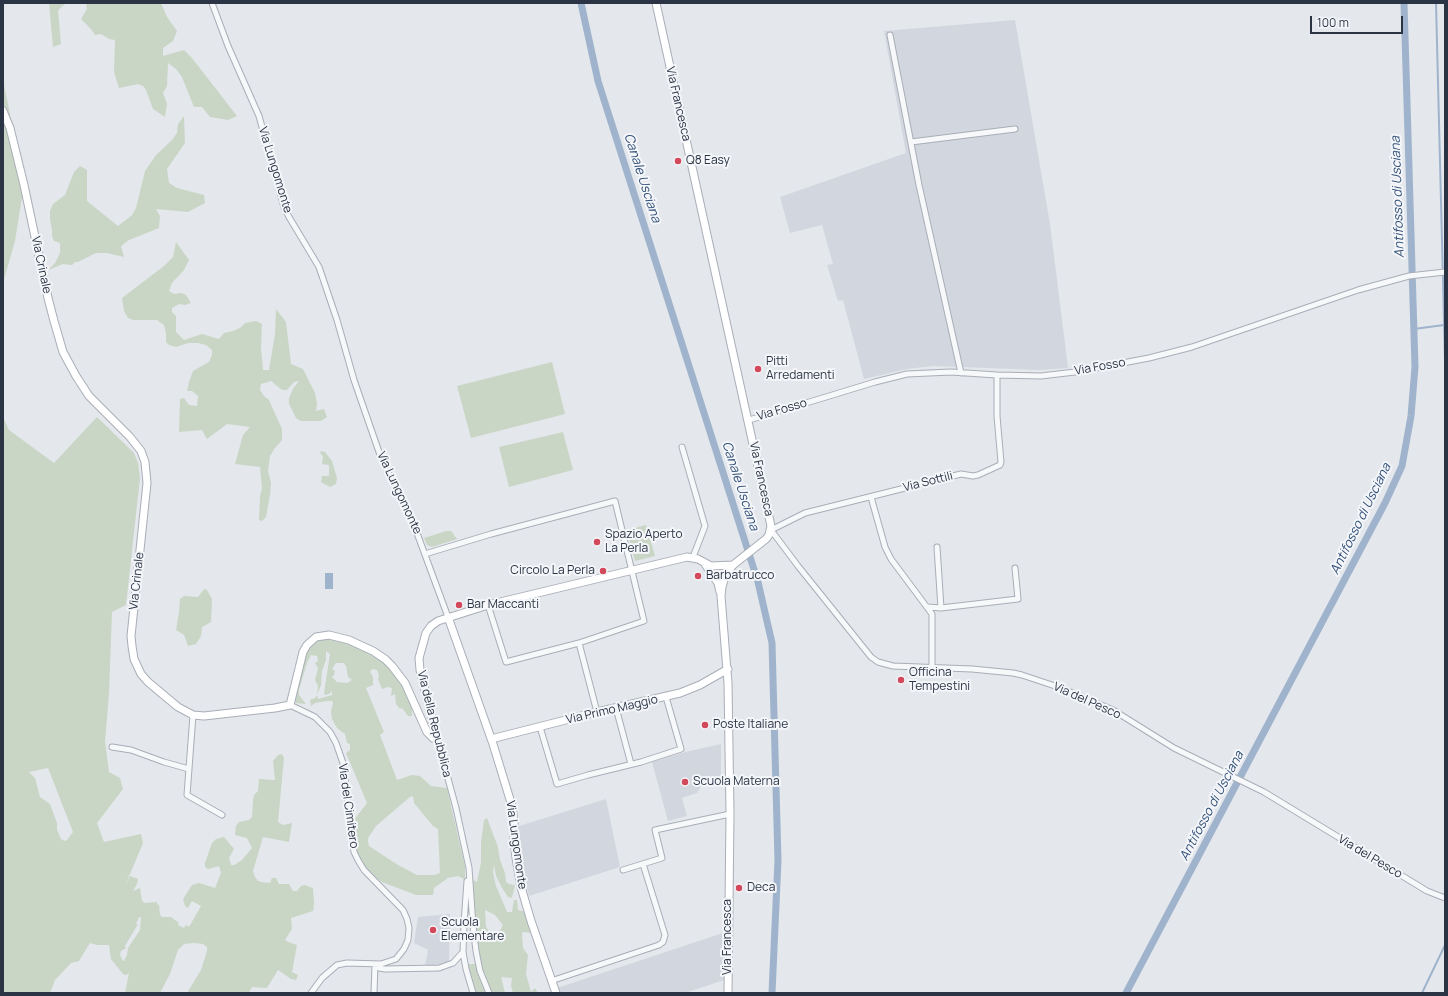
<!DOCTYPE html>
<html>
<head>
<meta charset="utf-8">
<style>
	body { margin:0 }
	#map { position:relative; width:1448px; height:996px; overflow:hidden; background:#e4e7ec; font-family:Manrope,sans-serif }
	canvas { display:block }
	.frame { position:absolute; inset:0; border:4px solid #2b3445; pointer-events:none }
	.scale { position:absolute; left:1310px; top:16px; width:93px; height:18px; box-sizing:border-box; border:2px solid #2b3445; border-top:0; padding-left:5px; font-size:12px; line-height:14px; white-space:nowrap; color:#2b3445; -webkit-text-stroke:3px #f4f6f9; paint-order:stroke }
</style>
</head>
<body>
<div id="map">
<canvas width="1448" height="996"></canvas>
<div class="frame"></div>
<div class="scale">100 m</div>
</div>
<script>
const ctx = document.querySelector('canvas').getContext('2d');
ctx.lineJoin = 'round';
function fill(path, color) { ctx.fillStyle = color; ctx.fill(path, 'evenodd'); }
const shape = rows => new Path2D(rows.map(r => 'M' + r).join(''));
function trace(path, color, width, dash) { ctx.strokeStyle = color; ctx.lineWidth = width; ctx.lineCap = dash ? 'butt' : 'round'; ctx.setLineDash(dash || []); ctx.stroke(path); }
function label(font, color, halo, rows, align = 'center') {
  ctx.font = font + ' Manrope,sans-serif'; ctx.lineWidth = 4; ctx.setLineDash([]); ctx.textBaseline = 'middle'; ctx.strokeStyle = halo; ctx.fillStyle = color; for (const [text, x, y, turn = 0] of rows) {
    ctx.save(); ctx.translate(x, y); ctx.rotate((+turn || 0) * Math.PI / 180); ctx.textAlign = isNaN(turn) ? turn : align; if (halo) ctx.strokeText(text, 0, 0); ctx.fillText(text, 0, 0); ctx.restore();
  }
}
fill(shape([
	[1015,20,1050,224,1068,368,1040,370,933,366,907,369,864,379,843,300,838,301,827,265,833,264,822,225,790,233,780,197,906,153,884,31],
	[721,744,721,780,703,783,697,793,682,798,687,816,668,821,652,762,685,752],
	[606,799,620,867,529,896,521,864,518,843,519,826],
	[450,914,449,962,442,964,425,966,428,950,414,943,418,917],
	[723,933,724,980,685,993,560,993,557,988]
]), '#d2d6de');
fill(shape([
	[49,3,67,3,62,6,58,11,61,44,53,47],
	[86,3,161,3,167,17,177,31,173,41,163,48,163,56,184,50,192,58,237,116,228,120,210,117,202,107,194,107,182,77,176,69,168,63,167,86,163,93,167,104,165,117,153,109,146,90,143,86,138,84,119,88,114,72,115,40,109,39,101,34,95,35,91,29,81,19,87,9],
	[3,79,24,185,15,241,3,283],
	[184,116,185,143,167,169,169,183,177,188,204,195,205,203,188,212,156,209,160,216,159,228,129,240,121,246,124,257,107,253,96,253,78,262,75,262,72,265,63,264,48,270,55,263,60,253,60,243,54,241,52,236,52,229,50,220,50,211,53,204,65,195,74,172,80,166,87,170,87,201,118,226,132,215,136,208,145,171,156,155,172,140,177,133,178,124],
	[176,242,189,260,184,270,172,283,169,291,174,294,181,293,186,295,191,303,185,305,179,304,172,308,172,312,176,316,176,332,184,340,202,334,219,339,224,333,233,331,240,328,245,323,256,321,262,324,261,347,263,370,269,370,275,334,276,309,286,322,291,364,303,369,315,393,317,403,316,411,324,409,327,417,321,421,301,421,296,418,289,404,289,398,293,389,299,381,294,382,287,390,282,390,271,381,261,384,260,390,264,396,269,400,282,429,282,440,275,448,270,456,268,471,271,483,270,495,266,517,262,521,259,520,260,496,262,489,260,467,235,464,243,435,250,427,227,424,207,439,202,430,179,432,180,399,184,398,189,405,197,406,198,396,192,391,187,391,189,382,193,371,209,362,212,355,212,350,206,345,198,343,188,343,176,347,169,345,166,342,166,333,164,325,157,320,133,320,128,318,124,311,122,298,164,266,173,257],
	[552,362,565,414,471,438,457,386],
	[3,417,9,430,54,463,97,417,134,453,138,463,140,478,126,605,112,612,109,693,105,742,109,772,120,778,123,789,97,823,104,842,141,834,143,843,125,886,130,876,138,879,137,884,133,891,140,888,142,901,145,903,157,902,157,905,159,904,160,915,162,917,171,917,179,923,178,925,184,928,186,925,189,927,201,906,192,901,188,908,185,906,183,899,192,885,199,883,215,888,221,873,219,866,208,869,205,867,205,863,212,843,216,839,224,837,234,849,229,858,231,865,234,865,242,860,252,848,247,838,235,835,236,826,239,822,249,820,252,817,253,801,254,795,258,791,259,779,275,780,273,761,278,755,282,754,284,758,278,822,283,825,292,823,289,842,263,837,253,871,255,877,258,881,261,882,270,883,272,878,276,878,279,884,289,884,293,891,297,891,301,886,305,885,313,888,314,903,313,911,291,918,292,929,285,940,288,942,297,945,292,972,298,975,296,980,291,979,278,970,267,988,252,987,249,993,187,993,201,970,207,951,207,947,203,944,194,943,184,944,178,950,170,974,160,993,125,993,129,973,126,975,123,974,111,959,109,945,97,945,90,943,79,961,71,963,55,980,50,993,3,993],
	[48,768,73,832,67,840,65,841,61,839,57,830,57,823,50,804,40,797,35,778,29,772],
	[139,917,141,917,140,930,128,948,127,955,124,961,123,961,120,955,121,951,126,948,125,946,138,924,136,924],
	[563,432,573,470,509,487,499,447],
	[321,451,325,452,332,461,337,478,336,484,330,487,321,482,322,476,329,476,329,465,322,464,323,456,320,453],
	[646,525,655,556,635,561,627,530],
	[446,531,451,531,457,539,432,547,427,545,424,538],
	[204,589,207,590,212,599,211,622,202,627,201,636,196,644,188,646,184,635,176,630,179,612,180,599,184,596,198,597],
	[328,638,356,646,384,663,397,676,409,700,412,707,412,716,408,716,402,708,400,709,396,704,395,694,391,696,392,688,388,687,382,689,378,679,379,676,377,670,372,669,370,672,373,677,373,685,366,688,384,732,380,735,397,780,412,775,420,776,431,786,447,788,465,867,465,877,464,879,458,876,448,878,434,888,433,895,416,895,382,882,371,874,360,862,357,855,354,820,367,803,346,753,350,750,350,744,347,743,345,734,337,728,332,719,331,711,333,703,332,701,327,701,315,703,311,706,310,700,315,698,317,695,318,686,315,680,318,668,315,663,318,661,317,656,311,655,307,663,299,690,299,695,306,704,296,703,295,699,305,655,308,648,318,639],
	[326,651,330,654,324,693,325,695,329,694,332,691,332,695,318,699,317,695,321,685,322,671,326,660],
	[336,663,344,663,346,666,348,677,352,680,347,683,337,682,332,677,334,675,335,671,332,669],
	[413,796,414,803,433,826,438,829,440,873,434,875,417,875,398,865,369,846,368,841,368,838,376,826,410,797],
	[487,818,498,847,500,860,505,873,506,882,509,884,515,885,512,898,508,897,502,888,496,876,494,865,493,872,496,886,507,912,512,912,514,900,517,900,518,910,525,912,532,933,523,932,522,935,523,948,528,955,526,974,531,992,535,988,538,993,513,993,511,986,512,978,501,977,505,993,476,993,468,964,480,964,476,938,473,880,477,882,481,863,481,842,484,820],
	[485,910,495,915,503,925,496,938,492,940,486,926]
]), '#c9d6c5');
fill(shape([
	[325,573,333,573,333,589,325,589]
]), '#9fb4cc');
trace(shape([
	[1436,3,1445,360],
	[1414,329,1444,325],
	[1422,993,1445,945]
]), '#9fb4cc', 2);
trace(shape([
	[581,3,598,81,758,582,772,643,778,860,772,993],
	[1126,993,1385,503,1402,466,1411,416,1415,367,1404,3]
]), '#9fb4cc', 7);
const street = shape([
	[212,3,228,46,259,116,284,207,289,217,319,267,337,320,354,380,379,452,393,483,414,525,448,617],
	[890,35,919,185,961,373],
	[911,142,1015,129],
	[997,375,997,416,1001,462,1000,465,978,475,973,476,961,474,805,513,771,530,798,566,871,657,878,662,893,666,972,669,1013,673,1022,675,1058,687,1113,710,1174,748,1264,792,1427,891,1445,898],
	[749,420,826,397,875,382,907,374,951,372,997,375,1041,376,1075,372,1149,358,1192,347,1358,290,1409,276,1445,272],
	[682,447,705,526,693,557],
	[871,497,885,547,891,559,932,614,932,667],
	[937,547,941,608],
	[425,554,491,534,615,501,644,621,579,643,506,662,488,605],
	[928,607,941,608,1018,599,1015,568],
	[579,643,597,712],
	[290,705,315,717,330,732,336,743,343,763,354,852,359,862,364,870,403,910,407,919,409,928,408,940,404,949,396,959,381,964,347,963,337,965,322,978,311,993],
	[616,708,631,764],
	[193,715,187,795,222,815],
	[540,727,557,784,588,775,641,762,681,749,666,697],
	[437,738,456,808,469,868,473,926,476,951,480,971,489,993],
	[112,747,131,750,164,762,189,769],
	[623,870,662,858,655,830,730,814],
	[467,881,464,924,463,952,466,969,473,993],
	[375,965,379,968,385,969,439,968,453,963,463,952],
	[551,981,659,945,663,942,665,935,643,864],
	[374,993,375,965]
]);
const secondary = shape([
	[656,3,771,526,769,535,766,539,733,565,725,576,722,587,721,596,728,683,730,814,728,993],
	[3,111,10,128,24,185,48,298,54,321,63,352,76,376,89,396,130,437,141,451,145,462,147,483,131,636,132,646,134,659,141,674,148,682,178,707,193,715,204,716,275,708,290,705,303,652,307,645,316,637,329,635,349,640,373,651,385,659,392,666,405,683,427,732,433,738,437,738,420,670,419,658,426,633,431,626,438,621,488,605,687,557,698,559,711,566,733,565],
	[705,564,718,583,720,592],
	[448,617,493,744,512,806,514,823,514,841,516,858,521,887,531,921,556,993],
	[491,739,597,712,680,693,700,685,728,669]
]);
trace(street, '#a9aeb7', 7);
trace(secondary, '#a9aeb7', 9);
trace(street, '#f7f8fa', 5);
trace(secondary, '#fff', 7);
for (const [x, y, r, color] of [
	[678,161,4,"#d1495b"],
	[758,369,4,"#d1495b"],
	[597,542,4,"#d1495b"],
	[603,571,4,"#d1495b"],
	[698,576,4,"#d1495b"],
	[459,605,4,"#d1495b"],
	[901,680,4,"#d1495b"],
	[705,725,4,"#d1495b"],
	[685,782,4,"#d1495b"],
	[739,888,4,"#d1495b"],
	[433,930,4,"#d1495b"]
]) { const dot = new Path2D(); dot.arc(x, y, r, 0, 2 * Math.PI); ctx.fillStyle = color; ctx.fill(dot); trace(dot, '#f4f6f9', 1.5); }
label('12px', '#2b3445', '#f4f6f9', [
	["Via Francesca",678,104,77],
	["Via Lungomonte",275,170,73],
	["Via Crinale",41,265,78],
	["Via Fosso",1100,367,-10],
	["Via Fosso",782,410,-16],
	["Via Francesca",761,479,78],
	["Via Sottili",928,482,-14],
	["Via Lungomonte",399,493,65],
	["Via Crinale",137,581,-84],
	["Via del Pesco",1087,701,24],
	["Via Primo Maggio",612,710,-13],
	["Via della Repubblica",434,724,76],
	["Via del Cimitero",348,806,82],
	["Via Lungomonte",516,845,82],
	["Via del Pesco",1370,857,31],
	["Via Francesca",728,937,-90]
]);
label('12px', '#2b3445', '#f4f6f9', [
	["Q8 Easy",686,161],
	["Pitti",766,362],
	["Arredamenti",766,376],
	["Spazio Aperto",605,535],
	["La Perla",605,549],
	["Circolo La Perla",595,571,"right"],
	["Barbatrucco",706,576],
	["Bar Maccanti",467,605],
	["Officina",909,673],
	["Tempestini",909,687],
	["Poste Italiane",713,725],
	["Scuola Materna",693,782],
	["Deca",747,888],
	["Scuola",441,923],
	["Elementare",441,937]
], 'left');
label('italic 13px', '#34527a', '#f4f6f9', [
	["Canale Usciana",642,178,72],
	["Antifosso di Usciana",1398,197,-92],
	["Canale Usciana",740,486,72],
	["Antifosso di Usciana",1361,519,-64],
	["Antifosso di Usciana",1212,806,-62]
]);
</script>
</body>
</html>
